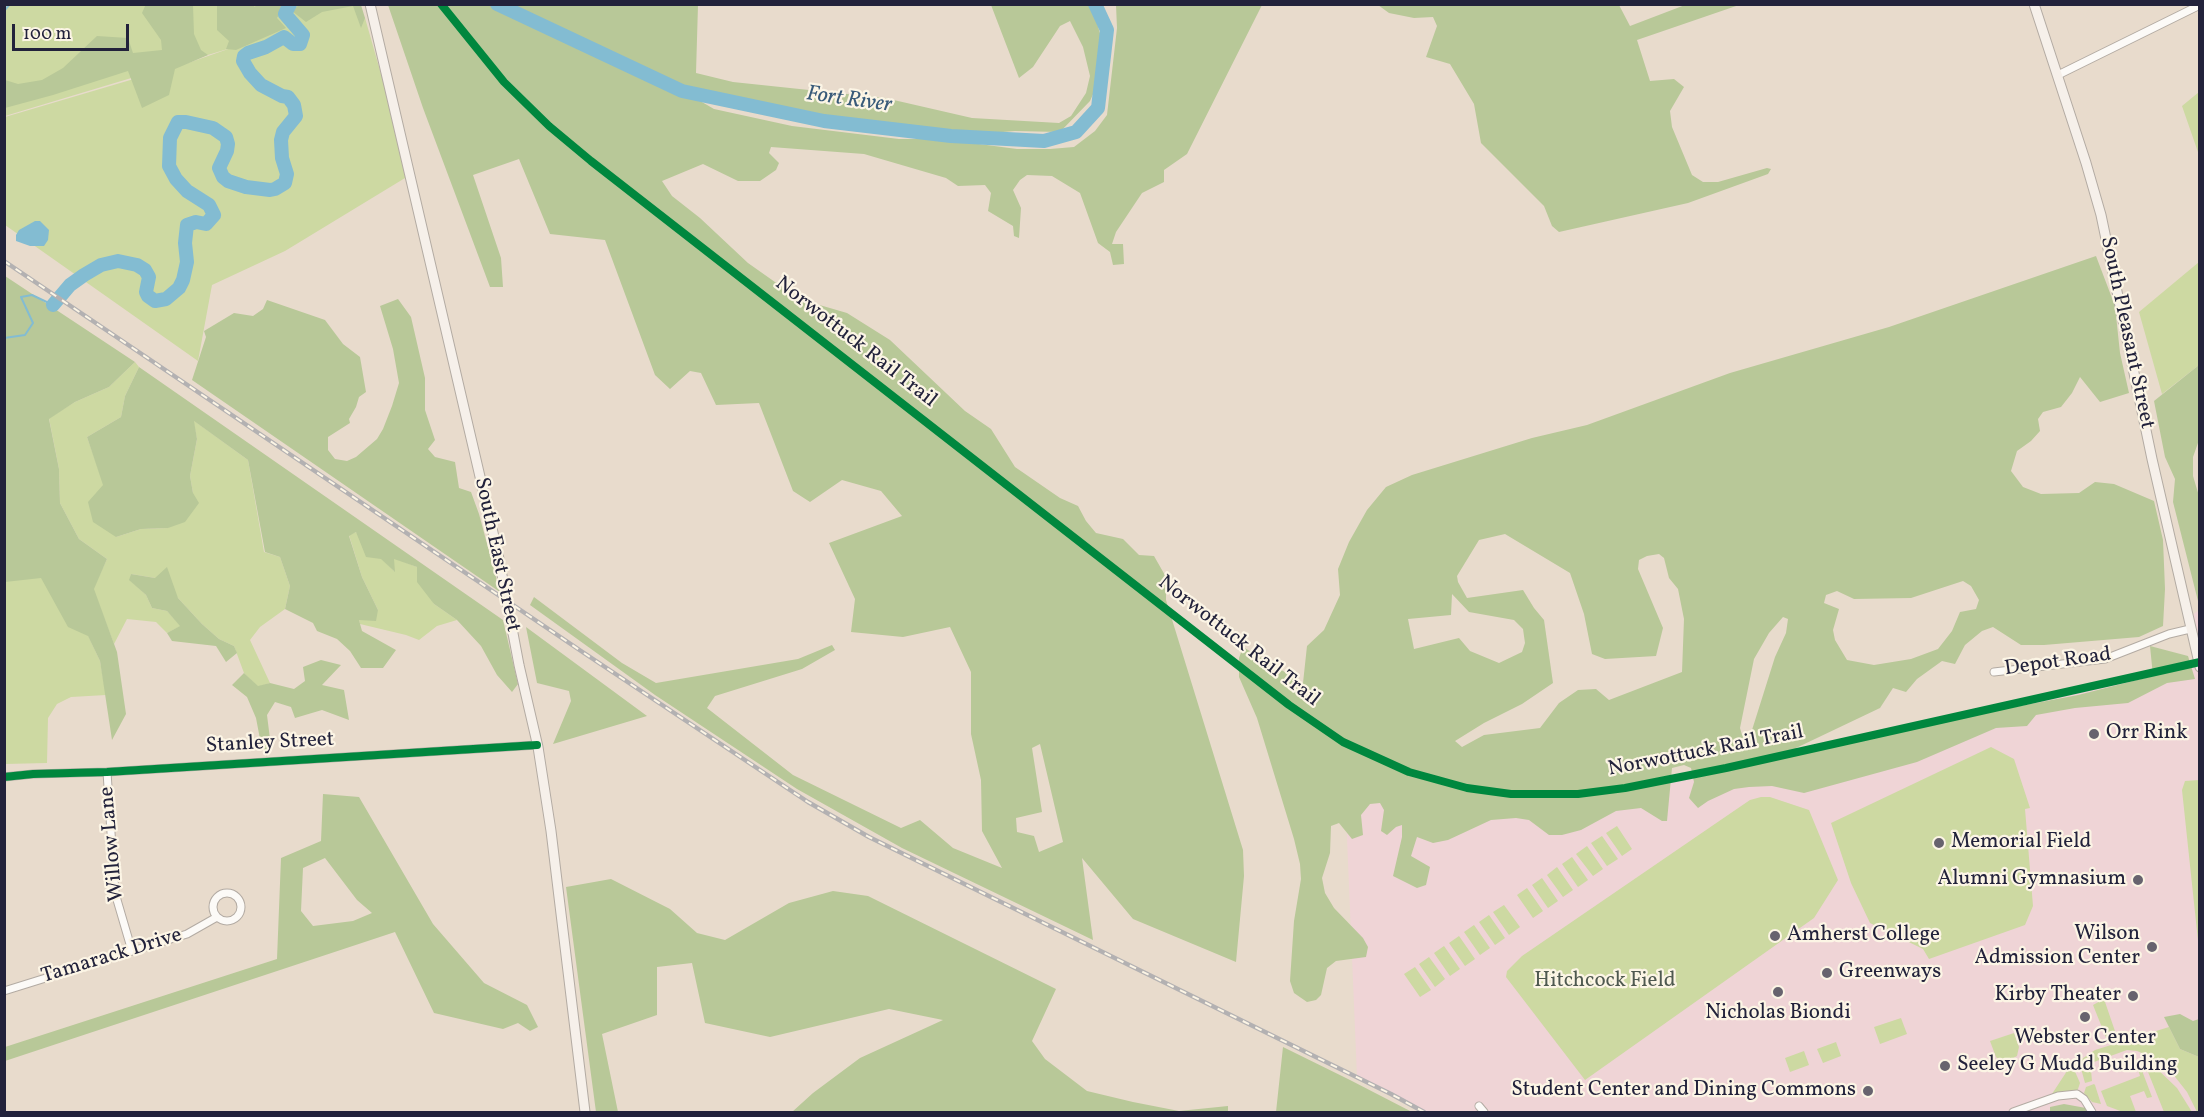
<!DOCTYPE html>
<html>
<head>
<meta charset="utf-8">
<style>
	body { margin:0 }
	#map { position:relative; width:2204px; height:1117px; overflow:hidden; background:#e8dbcc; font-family:Vollkorn,serif }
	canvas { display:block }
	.frame { position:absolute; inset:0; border:6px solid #22223b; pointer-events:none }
	.scale { position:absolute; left:12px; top:24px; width:117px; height:27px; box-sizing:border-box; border:3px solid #22223b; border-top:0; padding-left:8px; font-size:18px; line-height:21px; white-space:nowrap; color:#22223b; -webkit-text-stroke:4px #fcf5e5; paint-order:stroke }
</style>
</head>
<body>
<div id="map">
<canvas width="2204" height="1117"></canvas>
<div class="frame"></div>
<div class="scale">100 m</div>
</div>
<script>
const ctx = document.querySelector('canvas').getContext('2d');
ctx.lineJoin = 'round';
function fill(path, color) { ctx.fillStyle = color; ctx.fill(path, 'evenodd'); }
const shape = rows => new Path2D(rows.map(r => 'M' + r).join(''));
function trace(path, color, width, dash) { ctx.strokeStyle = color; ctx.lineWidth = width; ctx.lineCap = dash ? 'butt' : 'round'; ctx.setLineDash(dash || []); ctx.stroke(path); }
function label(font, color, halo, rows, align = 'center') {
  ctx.font = font + ' Vollkorn,serif'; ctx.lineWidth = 4.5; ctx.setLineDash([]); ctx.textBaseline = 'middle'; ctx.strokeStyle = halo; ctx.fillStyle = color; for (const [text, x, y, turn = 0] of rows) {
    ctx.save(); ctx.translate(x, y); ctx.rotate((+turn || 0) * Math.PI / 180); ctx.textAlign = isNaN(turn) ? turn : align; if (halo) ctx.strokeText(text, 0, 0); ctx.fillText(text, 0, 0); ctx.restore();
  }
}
fill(shape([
	[2199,610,2199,1112,1424,1112,1357,1077,1343,742,1658,783,2187,665,2198,664,2188,618]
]), '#efd4d6');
fill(shape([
	[5,5,360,5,357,10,365,18,410,175,285,251,212,285,198,361,5,225,5,117,188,63,231,48,5,116],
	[2199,92,2199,155,2182,106],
	[2199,262,2199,365,2162,394,2139,312],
	[135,362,139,367,125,396,121,417,87,437,104,485,116,537,141,529,168,528,193,493,190,476,197,439,193,420,248,460,264,552,280,557,290,586,285,609,260,627,250,640,270,683,258,687,244,673,234,646,219,639,202,624,178,598,155,578,131,574,130,580,146,595,152,608,167,611,181,626,167,633,156,622,127,619,114,644,93,589,107,559,79,539,60,503,59,469,49,418,75,402,109,387],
	[28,507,100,661,106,695,71,697,57,704,48,718,47,763,5,764,5,511],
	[356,532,394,571,394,558,417,567,434,604,457,620,437,626,419,640,406,635,360,624,359,620,378,610,362,577,349,535],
	[1991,747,2014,759,2030,808,2025,809,2033,906,2025,925,1929,959,1923,949,1870,923,1851,883,1831,823],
	[2199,780,2200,780,2199,950,2182,790,2185,781],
	[1761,797,1770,797,1809,810,1838,880,1814,918,1585,1080,1506,977,1507,971,1522,956,1728,815,1750,800],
	[1617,826,1632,849,1622,856,1606,833],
	[1602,836,1618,859,1607,866,1591,843],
	[1587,846,1603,869,1593,876,1576,854],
	[1572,857,1588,880,1578,887,1562,864],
	[1557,867,1573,890,1563,897,1547,875],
	[1542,878,1558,901,1548,908,1532,885],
	[1527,888,1543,911,1533,918,1517,895],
	[1504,905,1520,927,1509,935,1493,912],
	[1489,915,1505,938,1495,945,1479,922],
	[1474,925,1490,948,1480,955,1464,932],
	[1459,936,1475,959,1465,966,1449,943],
	[1444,946,1460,969,1450,976,1434,953],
	[1429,957,1445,979,1435,987,1419,964],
	[1415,967,1431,990,1420,997,1404,974],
	[2104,999,2117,1037,2107,1040,2093,1005],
	[1901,1018,1907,1034,1880,1044,1874,1027],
	[2169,1027,2180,1049,2199,1057,2199,1112,2197,1112,2187,1092,2172,1073,2149,1056,2137,1051,2127,1050,2094,1062,2091,1070,2092,1081,2085,1083,2079,1061,2095,1050],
	[2014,1033,2019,1047,2017,1056,2006,1062,1999,1060,1996,1057,1990,1041],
	[1836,1042,1841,1056,1823,1063,1817,1049],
	[1804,1051,1809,1065,1790,1072,1785,1058],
	[2153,1065,2177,1088,2192,1112,2164,1112,2146,1067],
	[2073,1067,2080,1083,2077,1092,2050,1097,2067,1071],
	[2141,1068,2152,1097,2147,1098,2144,1091,2130,1096,2136,1112,2123,1112,2107,1106,2101,1091,2140,1076,2138,1069],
	[2094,1084,2095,1085,2101,1104,2092,1102,2084,1093,2086,1087]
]), '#cdd9a2');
fill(shape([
	[146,4,193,5,194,34,201,50,208,55,175,69,169,95,142,108,128,71,53,95,5,108,5,80,18,84,42,80,63,68,97,36,128,38,133,53,162,50,161,40,142,13],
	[217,5,252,5,255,7,256,5,284,5,277,18,286,28,236,50,226,49,229,41,217,30],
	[299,5,361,5,365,18,361,28,353,6,322,12,306,22,292,11],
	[388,5,698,5,696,73,733,82,885,98,972,118,1059,123,1071,116,1086,93,1090,76,1083,47,1070,21,1060,26,1033,67,1019,78,991,5,1092,5,1101,37,1094,92,1090,101,1060,132,1015,131,978,134,830,119,792,119,733,104,662,78,641,65,634,75,672,92,695,98,714,109,792,126,899,139,941,139,1017,149,1050,149,1074,147,1095,131,1107,115,1117,28,1116,5,1262,5,1187,154,1164,170,1164,182,1142,193,1116,232,1112,244,1123,244,1124,264,1113,265,1110,252,1098,243,1080,193,1052,176,1027,175,1020,180,1013,190,1021,208,1019,238,1014,236,1013,226,988,211,991,193,985,185,958,186,946,178,864,154,771,147,769,153,779,163,776,170,760,181,738,181,703,164,662,181,672,196,700,218,748,263,799,299,847,313,890,340,965,411,991,429,1015,467,1060,498,1078,506,1086,521,1096,533,1123,539,1139,555,1154,556,1166,577,1166,600,1243,850,1244,876,1236,962,1133,919,1082,858,1093,940,902,848,797,789,655,695,530,605,534,597,622,663,656,683,798,659,832,645,835,650,802,669,715,696,707,708,793,775,901,828,920,820,953,848,1002,868,982,831,981,780,971,734,971,672,950,627,903,637,851,632,855,599,829,543,902,516,881,491,842,480,810,502,793,491,759,403,716,405,701,373,690,371,670,389,655,375,605,240,550,234,519,159,473,175,501,258,503,287,490,287,423,108],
	[1040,744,1063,842,1039,852,1034,836,1017,832,1016,818,1042,812,1032,748],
	[1378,5,1619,5,1630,26,1685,5,1739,5,1637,40,1650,81,1674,79,1684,87,1670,111,1672,127,1692,175,1703,182,1718,182,1767,168,1771,169,1768,174,1688,203,1559,232,1552,226,1544,206,1481,143,1474,104,1450,64,1426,57,1437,26,1433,17,1414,18,1389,13],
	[2096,256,2115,306,2120,353,2129,393,2100,402,2080,377,2072,393,2061,407,2043,412,2038,419,2040,431,2031,441,2017,451,2011,471,2023,487,2041,494,2079,493,2095,482,2114,484,2154,501,2163,540,2165,589,2163,626,2139,637,2044,645,2021,645,1993,627,1982,631,1965,645,1955,664,1942,661,1917,679,1906,692,1893,688,1880,708,1796,748,1795,755,1999,710,2078,695,2153,676,2150,646,2188,656,2195,679,2167,683,2128,703,2075,708,2036,715,2027,726,1996,728,1917,762,1804,793,1772,786,1749,787,1734,789,1708,801,1698,808,1689,798,1694,782,1691,768,1684,765,1672,768,1667,821,1662,821,1641,808,1616,811,1581,830,1562,835,1549,835,1529,820,1516,818,1491,820,1448,840,1433,843,1417,837,1411,856,1430,867,1426,885,1417,888,1393,876,1402,837,1402,825,1396,827,1387,835,1381,831,1384,810,1380,803,1370,804,1361,815,1363,835,1352,839,1339,823,1331,826,1330,853,1322,878,1325,893,1334,908,1363,938,1368,947,1366,957,1336,961,1327,968,1321,995,1316,1000,1307,1002,1294,993,1290,981,1294,921,1301,879,1300,864,1294,839,1257,718,1239,677,1239,658,1243,647,1303,683,1307,646,1324,630,1340,595,1338,569,1349,542,1367,510,1386,487,1412,475,1532,438,1587,425,1730,373,1889,327],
	[1505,534,1570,573,1584,614,1592,654,1605,659,1656,656,1663,628,1638,569,1639,560,1647,556,1659,554,1664,558,1669,578,1678,589,1684,619,1682,672,1609,700,1596,689,1578,690,1559,703,1540,728,1484,735,1462,747,1455,741,1484,723,1522,704,1553,683,1544,620,1534,608,1523,590,1467,598,1458,582,1457,576,1479,540],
	[1963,581,1971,586,1979,600,1976,609,1960,612,1952,631,1938,649,1911,659,1874,665,1847,660,1835,640,1833,630,1839,609,1824,603,1826,595,1837,591,1854,599,1911,598],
	[1452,594,1469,612,1514,620,1523,629,1525,643,1522,652,1499,663,1470,651,1459,638,1414,649,1408,619,1451,615],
	[1783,617,1788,619,1786,633,1775,657,1752,730,1748,734,1742,735,1740,728,1754,659,1769,633],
	[5,276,135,362,109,387,75,402,49,419,59,469,60,503,79,539,107,559,94,589,117,652,126,714,112,740,100,661,88,636,68,627,41,578,5,582],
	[398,299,411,317,425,378,425,410,435,440,428,449,435,457,455,462,459,488,471,492,479,514,500,592,192,380,206,337,204,331,234,313,253,316,263,309,267,300,325,320,343,344,360,357,366,392,359,397,356,407,349,419,350,423,328,437,328,450,335,459,347,461,356,457,377,439,383,429,392,406,399,383,393,349,380,306],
	[2199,365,2199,440,2193,457,2193,476,2199,496,2199,605,2173,502,2175,479,2165,457,2154,401],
	[139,367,503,620,518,684,512,692,497,675,481,646,457,620,434,604,417,582,417,567,394,559,395,572,381,559,366,557,356,532,349,536,362,577,378,610,376,621,359,620,362,631,396,650,383,668,361,668,350,651,337,639,317,631,313,623,285,609,290,586,280,557,265,552,248,460,194,421,197,439,190,476,193,493,199,503,185,522,168,528,141,529,116,537,93,522,88,502,103,485,87,437,121,417,125,396],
	[167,567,178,598,202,624,219,639,234,646,237,653,226,662,216,646,172,641,167,633,180,626,167,611,152,608,146,595,129,580,131,574,155,578],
	[526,627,647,716,553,744,571,701,569,691,537,683],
	[321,660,341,665,322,685,344,690,349,720,322,710,295,718,291,707,275,702,267,715,270,739,267,757,260,739,256,718,247,697,232,685,244,673,258,686,270,683,294,689,305,681,303,667],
	[323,794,359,797,433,924,484,983,527,1005,538,1027,530,1031,518,1023,503,1029,434,1013,395,932,5,1061,5,1047,277,959,281,858,321,841],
	[325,858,357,900,372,913,353,921,313,926,301,911,303,868],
	[611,879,670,909,697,933,725,940,789,903,833,891,868,896,1056,989,1032,1041,1045,1059,1087,1091,1133,1102,1179,1111,1228,1106,1228,1112,792,1112,813,1093,860,1058,943,1020,889,1009,770,1037,705,1023,692,963,657,967,657,1015,602,1034,618,1112,596,1112,566,887],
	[2180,1014,2193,1021,2199,1019,2199,1057,2180,1049,2164,1017],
	[1283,1047,1350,1080,1412,1112,1276,1112],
	[2064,1104,2086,1108,2087,1112,2050,1112,2050,1107]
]), '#b8c898');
fill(shape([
	[35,221,40,221,49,230,48,240,44,246,30,246,16,241,16,235,19,230]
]), '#83bcd2');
trace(shape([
	[4,11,10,4],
	[4,338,25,335,33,323,21,297,32,295,53,305]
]), '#83bcd2', 2);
trace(shape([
	[497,4,682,91,824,121,951,136,1044,141,1076,132,1098,108,1107,30,1095,4],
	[53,305,70,285,84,275,101,265,118,261,137,265,145,270,149,277,146,292,148,296,155,301,166,299,179,288,183,280,187,262,185,243,187,225,196,222,206,224,214,215,209,205,187,191,176,179,169,166,170,138,178,122,186,122,213,128,226,137,228,144,227,151,219,168,223,177,228,181,246,187,270,190,275,189,285,183,287,174,282,158,281,140,283,132,296,116,294,105,288,97,282,96,261,85,250,73,243,61,244,56,248,53,266,47,284,37,293,44,300,44,303,35,285,14,290,4]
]), '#83bcd2', 14);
const minor = shape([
	[2058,75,2200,5],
	[1994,672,2105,659,2169,634,2190,629],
	[107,772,115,893,132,951],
	[4,777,33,774,107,772,537,745],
	'213 907a14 14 0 1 1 28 0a14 14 0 1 1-28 0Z',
	[4,991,187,934,217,917],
	[1479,1106,1484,1112],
	[2013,1112,2058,1096,2077,1094,2084,1099,2092,1112]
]);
const secondary = shape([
	[370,4,498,554,519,665,538,747,551,831,585,1112],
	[2034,4,2086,163,2101,215,2152,459,2200,667]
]);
trace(minor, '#b3aba3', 9);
trace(secondary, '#b3aba3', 11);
trace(minor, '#fcfaf7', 7);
trace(secondary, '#f6f0ea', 9);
const rail = shape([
	[4,261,584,653,808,802,869,837,1391,1094,1424,1112]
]);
trace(rail, '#b3b1b2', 4.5);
trace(rail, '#fcf5e5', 2, [7]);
trace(shape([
	[441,4,504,82,549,126,591,161,1289,705,1343,742,1409,772,1467,788,1511,794,1578,794,1625,788,1726,768,2200,662],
	[4,777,33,774,107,772,537,745]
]), '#00873e', 8);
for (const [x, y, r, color] of [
	[2094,734,6,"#67636e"],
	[1939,843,6,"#67636e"],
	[2138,880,6,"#67636e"],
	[1775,936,6,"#67636e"],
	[2152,947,6,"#67636e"],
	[1827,973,6,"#67636e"],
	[1778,992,6,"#67636e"],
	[2133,996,6,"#67636e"],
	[2085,1017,6,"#67636e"],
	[1945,1066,6,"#67636e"],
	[1868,1091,6,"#67636e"]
]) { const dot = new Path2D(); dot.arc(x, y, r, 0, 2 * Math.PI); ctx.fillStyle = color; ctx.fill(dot); trace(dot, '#fcf5e5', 2); }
label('21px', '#22223b', '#fcf5e5', [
	["South Pleasant Street",2126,333,78],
	["Norwottuck Rail Trail",855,343,38],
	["South East Street",496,555,78],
	["Norwottuck Rail Trail",1238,642,38],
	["Depot Road",2058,663,-8],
	["Stanley Street",270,744,-3],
	["Norwottuck Rail Trail",1706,752,-11],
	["Willow Lane",113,844,-95],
	["Tamarack Drive",112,957,-17]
]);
label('21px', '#22223b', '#fcf5e5', [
	["Orr Rink",2106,734],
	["Memorial Field",1951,843],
	["Alumni Gymnasium",2126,880,"right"],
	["Wilson",2140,935,"right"],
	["Admission Center",2140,959,"right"],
	["Amherst College",1787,936],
	["Greenways",1839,973],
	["Kirby Theater",2121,996,"right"],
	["Nicholas Biondi",1778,1014,"center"],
	["Webster Center",2085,1039,"center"],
	["Seeley G Mudd Building",1957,1066],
	["Student Center and Dining Commons",1856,1091,"right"]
], 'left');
label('21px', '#4f5950', '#fcf5e5', [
	["Hitchcock Field",1605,982]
]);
label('italic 22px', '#385a79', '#fcf5e5', [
	["Fort River",849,101,8]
]);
</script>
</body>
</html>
